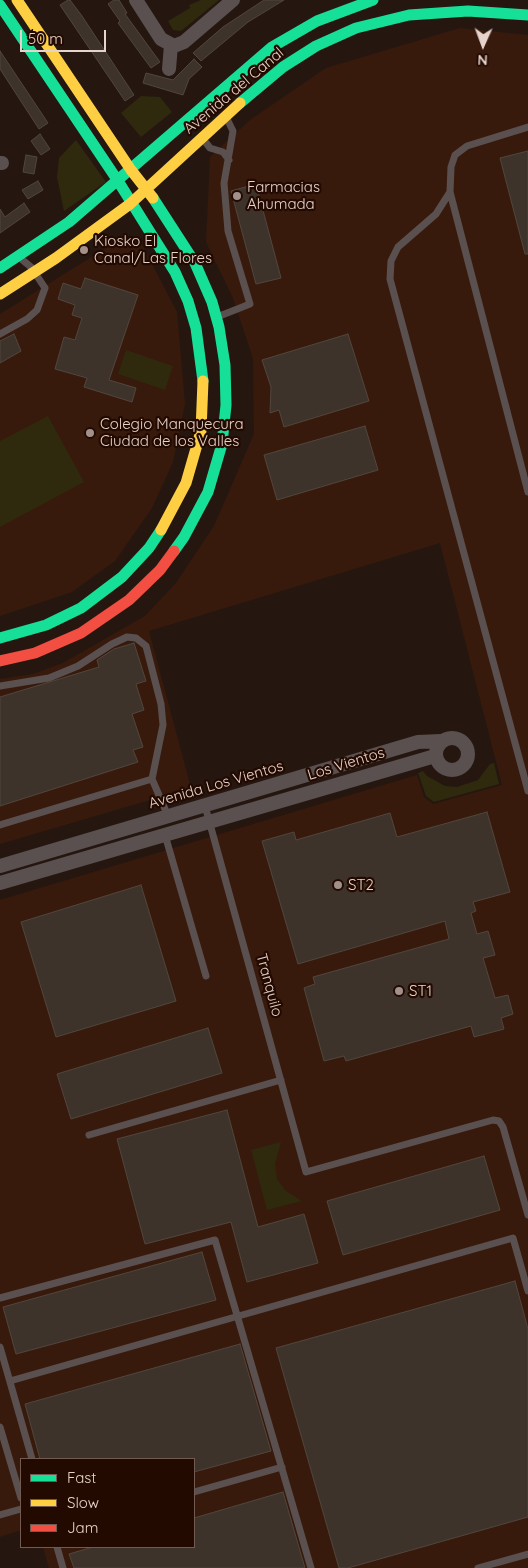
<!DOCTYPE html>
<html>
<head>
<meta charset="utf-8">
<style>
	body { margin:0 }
	#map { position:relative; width:528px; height:1568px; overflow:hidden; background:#251710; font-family:Quicksand,sans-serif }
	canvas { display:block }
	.legend { position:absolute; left:20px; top:1458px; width:175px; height:90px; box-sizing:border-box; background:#230a01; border:1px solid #715a52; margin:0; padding:6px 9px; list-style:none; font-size:15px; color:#e6d3cb }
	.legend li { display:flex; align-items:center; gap:10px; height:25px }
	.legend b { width:25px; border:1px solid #715a52 }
	.north { position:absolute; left:458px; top:20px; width:50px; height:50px; -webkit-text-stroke:4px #230a01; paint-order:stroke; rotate:182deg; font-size:14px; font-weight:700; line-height:20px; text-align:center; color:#e6d3cb }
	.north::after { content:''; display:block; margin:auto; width:18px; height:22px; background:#e6d3cb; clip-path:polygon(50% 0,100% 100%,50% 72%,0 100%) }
	.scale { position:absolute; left:20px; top:30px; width:86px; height:22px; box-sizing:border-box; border:2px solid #e6d3cb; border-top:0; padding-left:6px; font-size:15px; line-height:18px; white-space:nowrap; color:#e6d3cb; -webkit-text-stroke:4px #230a01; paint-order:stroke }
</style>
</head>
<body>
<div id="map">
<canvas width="528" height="1568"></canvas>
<ul class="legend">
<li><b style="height:6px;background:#16e098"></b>Fast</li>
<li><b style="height:6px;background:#ffcf43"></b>Slow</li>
<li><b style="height:6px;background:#f24e42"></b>Jam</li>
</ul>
<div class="north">N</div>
<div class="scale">50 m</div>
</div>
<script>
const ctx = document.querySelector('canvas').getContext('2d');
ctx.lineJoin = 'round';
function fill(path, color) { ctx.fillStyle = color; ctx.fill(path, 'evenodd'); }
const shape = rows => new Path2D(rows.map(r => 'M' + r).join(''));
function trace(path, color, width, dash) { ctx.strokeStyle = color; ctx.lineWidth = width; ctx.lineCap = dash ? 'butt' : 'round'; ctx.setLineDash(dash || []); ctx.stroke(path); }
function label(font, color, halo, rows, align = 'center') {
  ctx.font = font + ' Quicksand,sans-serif'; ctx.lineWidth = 4.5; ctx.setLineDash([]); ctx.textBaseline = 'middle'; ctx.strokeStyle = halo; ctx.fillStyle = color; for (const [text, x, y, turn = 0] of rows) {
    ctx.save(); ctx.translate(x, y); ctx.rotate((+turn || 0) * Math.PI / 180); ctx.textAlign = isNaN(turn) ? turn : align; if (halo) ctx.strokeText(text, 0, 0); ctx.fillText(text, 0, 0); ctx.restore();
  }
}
fill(shape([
	[460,28,528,35,528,1568,49,1568,43,1547,194,1547,194,1459,21,1459,21,1530,0,1537,0,900,417,775,424,797,433,804,502,785,440,543,149,631,191,788,0,844,0,679,33,674,63,663,145,616,176,583,214,526,254,434,253,358,233,298,206,242,210,157,250,120,326,68],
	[122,238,140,241,177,312,185,404,173,462,152,508,115,561,72,592,0,616,0,314]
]), '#381a0c');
fill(shape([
	[201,0,219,0,181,31,173,30,168,21,190,8,189,5],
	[141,96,160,97,172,112,141,137,121,113],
	[76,140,106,182,64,211,57,177,59,158],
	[126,350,173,366,165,390,118,374],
	[48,416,84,482,0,527,0,441],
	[494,763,499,784,434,802,426,796,418,773,423,771,427,776,445,786,457,787,478,780,490,764],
	[281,1142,275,1164,277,1179,286,1191,302,1201,267,1210,251,1150]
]), '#2f290d');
const building = shape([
	[68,0,70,0,82,16,134,95,125,101,60,5,68,0],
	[114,0,119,0,127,13,125,14,160,62,151,68,118,23,120,21,108,4,114,0],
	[264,0,284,0,248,22,201,61,193,53,223,27,264,0],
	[0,51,48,123,39,129,0,69,0,51],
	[194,59,202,67,189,79,183,95,143,83,146,73,173,80,194,59],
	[40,134,50,149,41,155,31,141,40,134],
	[528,151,528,254,525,254,500,158,528,151],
	[26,155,37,157,34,174,23,172,26,155],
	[38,181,43,190,28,199,22,190,38,181],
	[256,184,281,278,256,284,231,191,256,184],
	[24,203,30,212,0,233,0,209,5,217,24,203],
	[85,278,138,295,109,380,136,388,132,402,84,387,87,378,55,369,64,337,75,340,82,318,72,315,75,305,58,299,63,283,81,289,85,278],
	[14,334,21,351,0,363,0,341,14,334],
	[348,334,369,401,284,427,279,410,270,413,271,387,262,360,348,334],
	[365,426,378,470,277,500,264,455,365,426],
	[134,643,146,681,136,684,144,710,132,714,143,747,133,750,138,762,0,806,0,697,99,667,97,660,114,649,134,643],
	[487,812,510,892,473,902,476,911,471,913,477,934,488,931,495,955,483,958,495,998,508,995,513,1014,501,1018,504,1029,474,1037,471,1026,346,1061,344,1056,324,1061,304,988,315,984,313,977,449,939,445,921,298,964,262,841,294,832,296,840,390,813,397,837,487,812],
	[141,885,176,1001,56,1037,21,922,141,885],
	[208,1028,222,1073,71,1119,57,1074,208,1028],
	[227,1110,258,1227,304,1214,318,1263,247,1282,231,1222,145,1244,117,1139,227,1110],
	[484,1156,500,1210,343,1255,327,1201,484,1156],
	[202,1252,216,1300,16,1354,3,1307,202,1252],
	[515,1281,528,1329,528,1517,348,1568,339,1568,276,1348,515,1281],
	[240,1344,271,1451,194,1472,194,1459,40,1459,25,1404,240,1344],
	[283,1492,305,1568,74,1568,69,1554,93,1547,194,1547,194,1518,283,1492]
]);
fill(building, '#3e332b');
trace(building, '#51463d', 1);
trace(shape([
	[528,127,467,146,455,155,451,167,450,192,528,492],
	[203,139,210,148,223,152,229,160],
	[450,192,436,214,398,247,391,261,390,279,528,791],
	[217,317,250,304,228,231,224,183,233,131,226,117],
	[0,334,27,319,37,310,45,288,31,267,20,258],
	[0,686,49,678,78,666,112,644,127,637,136,638,146,646,161,704,163,725,152,779,0,825],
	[152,779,168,816],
	[205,806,306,1172,493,1120,499,1121,503,1127,528,1215],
	[165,835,206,976],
	[89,1135,281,1080],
	[0,1298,215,1240,311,1568],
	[0,1347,32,1459],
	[10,1381,513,1238,528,1291],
	[0,1427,21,1498],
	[194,1492,282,1467],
	[0,1515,21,1509],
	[57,1547,63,1568],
	[478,1568,528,1554]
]), '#5a5050', 7);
trace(shape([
	[136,0,161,39,174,46,184,42,233,0],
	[169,69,171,45],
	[0,163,2,163],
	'436 754a16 16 0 1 1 32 0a16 16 0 1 1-32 0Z',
	[0,866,418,742,441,741],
	[0,883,435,756]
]), '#5a5050', 14);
trace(shape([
	[0,5,118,181,175,272,188,301,196,328,203,381],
	[240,103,283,67,316,46,356,28,409,15,468,11,528,15],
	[153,198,195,263,212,302,219,327,225,365,226,405,222,444,208,492,184,537,174,551],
	[0,268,69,222,272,47,317,21,373,0],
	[0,638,46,625,81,608,122,577,149,548,161,530]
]), '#16e098', 11);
trace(shape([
	[17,0,131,170,153,198],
	[0,294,56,258,130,204,240,103],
	[161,530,186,483,201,431,203,381]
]), '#ffcf43', 11);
trace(shape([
	[0,661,35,653,81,633,129,600,160,570,174,551]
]), '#f24e42', 11);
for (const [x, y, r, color] of [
	[237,196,5,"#a2918a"],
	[84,250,5,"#a2918a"],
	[90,433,5,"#a2918a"],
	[338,885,5,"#a2918a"],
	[399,991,5,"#a2918a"]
]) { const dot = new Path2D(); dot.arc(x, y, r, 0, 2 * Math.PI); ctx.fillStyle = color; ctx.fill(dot); trace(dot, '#230a01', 2); }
label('15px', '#e6d3cb', '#230a01', [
	["Avenida del Canal",234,91,-40],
	["Los Vientos",346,764,-17],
	["Avenida Los Vientos",216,785,-16],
	["Tranquilo",269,985,75]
]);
label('15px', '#e6d3cb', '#230a01', [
	["Farmacias",247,187],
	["Ahumada",247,204],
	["Kiosko El",94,241],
	["Canal/Las Flores",94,258],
	["Colegio Manquecura",100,424],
	["Ciudad de los Valles",100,441],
	["ST2",348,885],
	["ST1",409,991]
], 'left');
</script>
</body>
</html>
